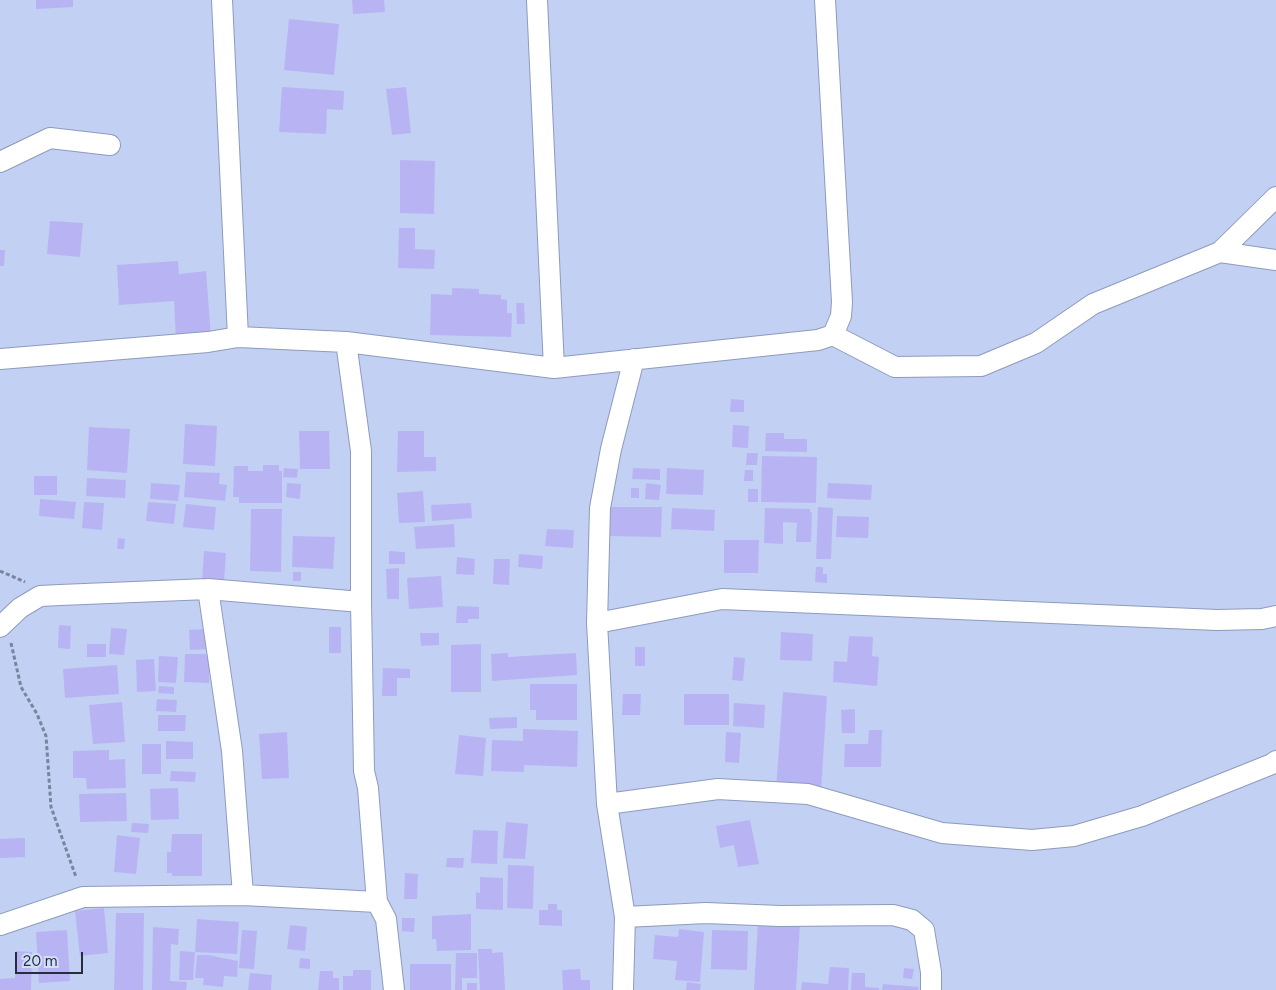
<!DOCTYPE html>
<html>
<head>
<meta charset="utf-8">
<style>
	body { margin:0 }
	#map { position:relative; width:1276px; height:990px; overflow:hidden; background:#c2d0f3; font-family:Figtree,sans-serif }
	canvas { display:block }
	.scale { position:absolute; left:15px; top:952px; width:68px; height:22px; box-sizing:border-box; border:2px solid #272d3a; border-top:0; padding-left:6px; font-size:15px; line-height:18px; white-space:nowrap; color:#272d3a; -webkit-text-stroke:4px #d1defa; paint-order:stroke }
</style>
</head>
<body>
<div id="map">
<canvas width="1276" height="990"></canvas>
<div class="scale">20 m</div>
</div>
<script>
const ctx = document.querySelector('canvas').getContext('2d');
ctx.lineJoin = 'round';
function fill(path, color) { ctx.fillStyle = color; ctx.fill(path, 'evenodd'); }
const shape = rows => new Path2D(rows.map(r => 'M' + r).join(''));
function trace(path, color, width, dash) { ctx.strokeStyle = color; ctx.lineWidth = width; ctx.lineCap = dash ? 'butt' : 'round'; ctx.setLineDash(dash || []); ctx.stroke(path); }
fill(shape([
	[36,0,73,0,73,7,36,9],
	[352,0,384,0,385,12,353,14],
	[289,19,339,24,334,75,284,70],
	[282,87,344,91,343,110,327,109,326,134,279,132],
	[406,87,411,133,392,135,386,89],
	[400,160,435,161,434,214,400,213],
	[50,221,83,223,80,257,47,254],
	[399,228,415,228,415,249,435,250,434,269,398,268],
	[0,250,5,250,4,266,0,266],
	[178,261,179,274,206,271,211,338,176,340,174,301,119,305,117,265],
	[452,288,479,289,479,294,501,295,501,299,507,300,507,313,512,313,511,337,430,335,431,294,452,295],
	[516,303,524,303,525,324,517,324],
	[731,399,744,400,744,412,730,412],
	[185,424,217,426,215,466,183,464],
	[733,425,749,426,748,448,732,447],
	[89,427,130,429,127,473,87,470],
	[299,431,329,431,330,469,300,469],
	[398,431,424,431,424,457,436,457,436,471,397,472],
	[766,433,784,433,784,439,807,439,807,452,765,451],
	[747,453,758,453,757,465,746,465],
	[762,456,817,457,816,503,761,502],
	[263,465,279,465,279,471,282,471,282,503,239,503,239,497,233,497,234,466,248,466,248,471,263,471],
	[284,468,298,469,297,478,283,477],
	[633,468,660,469,660,480,632,479],
	[667,468,704,470,703,495,666,494],
	[745,470,753,470,753,481,744,481],
	[186,472,220,473,219,484,227,485,225,501,184,497],
	[34,476,57,476,57,495,34,495],
	[87,478,126,480,125,498,86,496],
	[151,483,180,485,178,501,150,499],
	[287,483,301,484,300,499,286,497],
	[646,483,661,485,659,500,645,499],
	[828,483,872,485,871,500,827,498],
	[631,488,639,488,639,498,631,498],
	[748,489,758,489,758,502,748,502],
	[423,491,425,522,399,523,397,493],
	[40,499,76,502,74,519,39,516],
	[84,502,104,503,102,530,82,528],
	[148,502,176,504,174,524,146,521],
	[471,503,472,518,432,521,431,505],
	[186,504,216,507,214,530,183,527],
	[607,507,662,507,661,537,607,536],
	[818,507,833,508,831,559,816,559],
	[672,508,715,510,714,531,671,529],
	[765,508,810,509,810,512,812,512,811,542,796,542,797,523,783,522,783,544,764,543],
	[251,509,282,509,281,572,250,571],
	[837,516,869,517,868,538,836,537],
	[454,524,455,547,416,549,414,527],
	[547,529,574,530,573,548,545,546],
	[293,536,335,537,333,569,292,567],
	[118,538,125,539,124,549,117,549],
	[724,540,759,540,758,573,724,573],
	[204,551,226,553,224,582,202,581],
	[389,551,405,552,405,564,389,564],
	[519,554,543,556,542,569,518,567],
	[457,557,475,559,474,575,456,574],
	[494,559,510,559,509,585,493,584],
	[816,567,823,567,823,574,827,574,827,583,815,582],
	[399,568,399,599,387,599,386,569],
	[293,572,301,572,301,581,293,581],
	[441,576,443,607,409,609,407,578],
	[457,606,479,607,479,619,468,619,468,623,456,623],
	[59,625,71,626,70,649,58,648],
	[329,627,341,627,341,653,329,653],
	[111,628,127,629,124,655,109,654],
	[206,629,208,649,190,650,189,630],
	[781,632,813,634,812,661,780,660],
	[420,633,439,633,439,645,421,646],
	[849,636,873,637,872,656,879,657,877,686,833,682,834,661,847,662],
	[87,644,106,644,106,657,87,657],
	[481,644,481,692,451,692,451,645],
	[635,647,645,647,645,666,635,666],
	[508,653,508,657,576,653,577,675,492,681,491,654],
	[185,654,210,654,209,683,184,682],
	[159,656,178,657,176,683,158,682],
	[734,657,745,658,743,681,732,680],
	[154,659,156,691,137,692,136,660],
	[117,665,119,694,65,698,63,669],
	[383,668,410,669,410,678,397,678,397,696,382,696],
	[530,684,577,684,577,720,536,720,536,710,530,710],
	[159,686,174,687,174,694,158,693],
	[783,692,827,696,821,792,776,789],
	[623,694,641,694,640,715,622,715],
	[684,694,729,694,729,725,684,725],
	[157,699,177,700,176,712,156,711],
	[122,702,125,742,93,744,89,705],
	[734,703,765,705,764,728,733,726],
	[855,709,855,733,842,733,841,710],
	[158,715,186,715,185,731,158,731],
	[517,717,517,728,490,729,489,718],
	[523,729,578,731,577,767,524,765,524,772,491,771,492,740,523,741],
	[869,730,882,730,881,767,844,767,845,744,868,744],
	[287,732,289,778,262,779,259,734],
	[726,732,741,733,739,763,725,762],
	[459,735,486,738,483,776,455,774],
	[166,741,193,742,193,759,166,759],
	[142,744,161,744,161,774,142,774],
	[109,750,109,760,125,759,126,788,87,789,86,778,73,778,73,751],
	[171,771,196,772,195,782,170,781],
	[178,788,179,819,151,820,150,789],
	[126,793,127,821,80,822,79,794],
	[750,820,759,864,738,867,734,845,720,848,716,826],
	[506,822,528,824,525,859,503,858],
	[132,823,149,824,148,833,131,832],
	[473,830,498,831,497,864,471,863],
	[172,834,202,834,202,876,172,876,172,873,167,873,167,852,171,852],
	[117,835,140,838,136,874,114,872],
	[25,838,25,857,0,858,0,839],
	[447,858,464,858,463,868,446,867],
	[508,865,534,866,533,909,507,908],
	[405,873,418,874,417,899,404,899],
	[480,877,503,878,503,910,476,909,476,892,480,893],
	[548,904,557,904,557,910,562,910,562,926,539,925,539,910,548,910],
	[104,908,108,953,80,956,75,911],
	[116,913,144,913,143,990,114,990],
	[471,914,471,950,437,951,436,939,432,939,432,916],
	[402,918,415,918,414,932,402,931],
	[197,919,239,922,237,954,195,952],
	[758,922,800,924,796,990,754,990],
	[290,925,307,927,305,951,287,949],
	[153,927,179,929,178,945,171,944,170,981,187,982,186,990,152,990],
	[679,929,704,932,700,982,675,980,677,961,653,959,655,935,678,937],
	[67,930,70,981,39,983,36,932],
	[242,930,257,931,254,969,239,968],
	[712,930,748,931,747,970,711,969],
	[478,949,492,949,492,953,503,952,505,990,480,990],
	[16,951,32,952,31,990,0,990,0,979,15,978],
	[180,951,195,952,193,980,179,980],
	[456,953,477,953,477,978,462,978,462,990,455,990],
	[197,955,208,955,238,961,237,977,224,976,223,987,203,985,204,978,195,978],
	[300,958,310,959,310,969,299,968],
	[410,964,451,964,451,990,410,990],
	[830,967,849,968,848,990,801,990,802,982,828,984],
	[904,968,914,969,912,979,903,978],
	[580,969,581,980,590,980,590,990,563,990,562,970],
	[353,970,371,970,371,990,343,990,343,976,353,976],
	[320,971,333,971,333,978,339,978,339,990,318,990],
	[250,973,272,975,271,990,248,990],
	[852,973,865,973,865,987,879,988,879,990,851,990],
	[687,982,701,984,700,990,686,990],
	[467,983,477,983,477,990,467,990],
	[883,984,919,987,918,990,882,990]
]), '#b8b4f4');
const street = shape([
	[222,0,238,337],
	[537,0,554,368],
	[0,162,50,138,110,145],
	[1220,252,1276,197],
	[833,335,895,367,981,366,1036,343,1093,304,1220,252,1276,260],
	[346,342,361,451,361,602,364,771,368,788,377,902,386,919,394,990],
	[0,359,208,342,238,337,346,342,554,368,818,340,833,335,841,316,842,302,825,0],
	[208,589,232,751,243,895],
	[597,623,722,599,1217,620,1262,619,1276,616],
	[0,627,20,608,40,596,60,595,208,589,361,602],
	[607,804,718,789,808,794,942,833,1032,840,1074,836,1142,816,1272,764,1276,761],
	[625,917,706,913,780,916,893,915,912,920,924,930,931,972,931,990],
	[0,925,83,897,243,895,377,902],
	[623,990,625,917,607,804,597,623,600,508,611,449,634,359]
]);
trace(street, '#8d9bbc', 22);
trace(shape([
	[0,571,25,582],
	[11,643,21,687,37,714,46,736,51,807,76,877]
]), '#7a849d', 3, [4, 2.5]);
trace(street, '#fff', 20);
</script>
</body>
</html>
